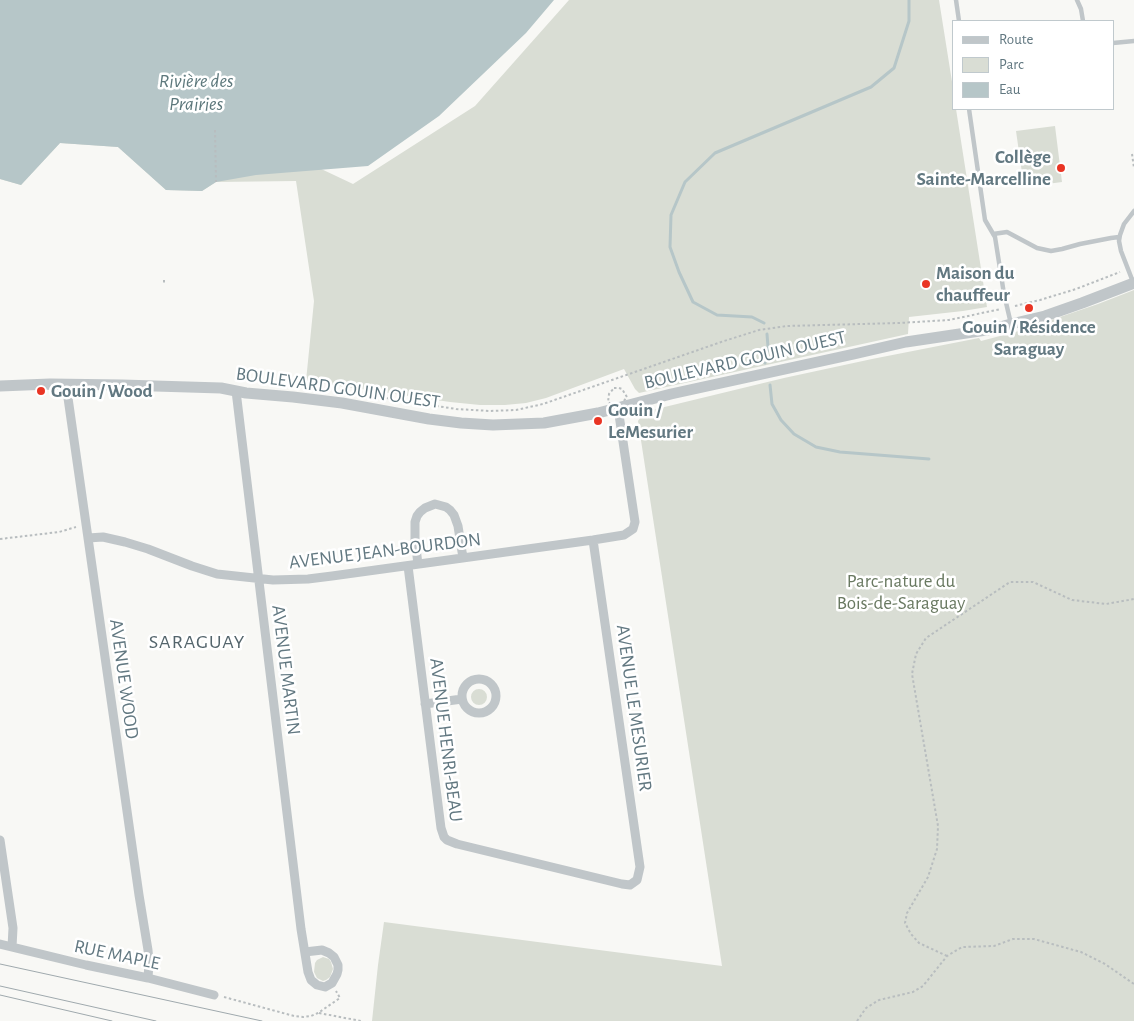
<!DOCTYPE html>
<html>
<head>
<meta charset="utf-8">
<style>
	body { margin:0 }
	#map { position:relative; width:1134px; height:1021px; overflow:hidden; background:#f8f8f5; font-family:"Alegreya Sans",sans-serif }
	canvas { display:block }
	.legend { position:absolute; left:952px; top:20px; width:162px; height:90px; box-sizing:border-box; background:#fff; border:1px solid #c0c9cd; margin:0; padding:6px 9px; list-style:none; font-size:15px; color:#627881 }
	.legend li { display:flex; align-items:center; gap:10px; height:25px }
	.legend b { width:25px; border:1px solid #c0c9cd }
</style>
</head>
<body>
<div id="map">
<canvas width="1134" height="1021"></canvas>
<ul class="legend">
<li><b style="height:6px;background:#c0c6c9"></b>Route</li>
<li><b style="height:14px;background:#d9ddd4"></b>Parc</li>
<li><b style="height:14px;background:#b6c6c8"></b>Eau</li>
</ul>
</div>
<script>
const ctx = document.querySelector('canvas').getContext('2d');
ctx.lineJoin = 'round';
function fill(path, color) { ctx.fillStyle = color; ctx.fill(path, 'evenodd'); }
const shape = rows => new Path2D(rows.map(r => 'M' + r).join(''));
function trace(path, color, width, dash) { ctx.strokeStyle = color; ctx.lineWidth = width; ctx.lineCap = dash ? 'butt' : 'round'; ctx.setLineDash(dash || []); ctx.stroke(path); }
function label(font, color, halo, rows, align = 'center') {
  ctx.font = font + ' "Alegreya Sans",sans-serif'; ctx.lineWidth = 5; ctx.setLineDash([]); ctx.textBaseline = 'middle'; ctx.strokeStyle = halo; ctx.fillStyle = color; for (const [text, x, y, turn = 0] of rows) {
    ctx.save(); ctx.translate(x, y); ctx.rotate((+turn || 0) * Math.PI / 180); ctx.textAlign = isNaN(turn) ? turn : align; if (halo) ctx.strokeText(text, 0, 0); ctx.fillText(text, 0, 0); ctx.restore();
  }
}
fill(shape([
	[569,0,939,0,953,88,953,109,956,109,987,307,963,311,909,317,908,334,639,393,635,389,624,369,546,398,526,403,505,405,480,405,450,402,306,381,314,301,296,181,216,182,202,191,166,190,118,147,60,143,21,185,0,179,0,77,243,132,353,184,475,106],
	[1055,126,1062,182,1024,187,1016,131],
	[1134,290,1134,1021,372,1021,378,965,384,922,722,966,638,421,644,412,784,378,872,359,979,338,981,341,1019,331,1098,304],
	'471 697a8 8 0 1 1 16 0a8 8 0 1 1-16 0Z',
	[323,957,329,959,331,962,333,969,330,977,326,980,323,981,317,978,314,972,315,963,317,960]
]), '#d9ddd4');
fill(shape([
	[0,0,554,0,526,33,439,116,368,166,256,175,216,182,202,191,166,190,118,147,60,143,21,185,0,179]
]), '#b6c6c8');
trace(shape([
	[764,323,752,317,717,315,693,302,679,272,670,247,671,215,685,182,715,153,871,87,894,68,909,21,909,0],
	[765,363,768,347,767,334],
	[770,385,772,404,781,420,794,434,816,447,840,452,929,459]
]), '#b6c6c8', 3);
trace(shape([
	[215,130,216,182],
	[1132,154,1134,168],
	[164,280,164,285],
	[1015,306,1040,300,1076,289,1120,272],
	[614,388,619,388,622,389,627,397,618,408,608,402,609,394,614,388],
	[367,395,456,409,490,411,516,410,543,404,724,341,759,330,787,326,899,323,949,320,1001,309],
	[0,539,59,532,76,527],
	[947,956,919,943,911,934,905,923,907,913,928,877,937,849,938,826,912,674,916,654,926,638,1010,582,1033,582,1072,600,1106,604,1134,599],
	[224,997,294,1016,303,1017,311,1016,318,1013,340,998,336,991],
	[319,1013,361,1021],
	[857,1021,866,1008,879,1000,913,992,923,986,947,956,962,947,994,946,1013,939,1034,939,1081,952,1105,964,1134,984]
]), '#b8bdbf', 2, [2.5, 2.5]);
trace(shape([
	[956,0,959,21],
	[1077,0,1081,9,1083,21],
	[1113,43,1134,41],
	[969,109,985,220,995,237,1004,294,1011,324],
	[993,234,1007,232,1037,248,1051,251,1062,249,1080,244,1111,238,1119,237],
	[1133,282,1121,251,1119,241,1120,235,1124,224,1134,211]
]), '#c0c6c9', 4.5);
trace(shape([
	[66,384,139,895,148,950,149,963,148,978],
	[236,391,301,929,308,972,311,980,317,985,325,987,332,983,337,974,338,970,338,965,334,957,329,953,322,950,305,952],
	[88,538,103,537,125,542,148,549,192,566,217,574,273,580,308,579,332,576,593,540,624,535,633,529,635,522,618,408],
	[418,564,415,540,415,522,417,516,420,512,425,508,435,504,446,507,450,510,454,515,458,526,463,558],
	[408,566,441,828,444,837,447,840,457,844,622,884,630,885,637,880,640,867,593,540],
	'462 696a17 17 0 1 1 34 0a17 17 0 1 1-34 0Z',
	[425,704,462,699],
	[0,840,13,928,12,947],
	[0,944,86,965,148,978,214,995]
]), '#c0c6c9', 9);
trace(shape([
	[0,386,50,384,122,385,221,388,246,393,293,397,342,403,429,419,461,423,493,425,544,423,598,413,671,394,854,354,906,342,993,329,1011,324,1045,316,1082,303,1134,283]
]), '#c0c6c9', 11);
trace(shape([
	[0,964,262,1021],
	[0,986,156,1021],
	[0,995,112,1021]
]), '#9fa9ad', 1);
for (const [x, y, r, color] of [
	[1061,168,5,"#e93524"],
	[926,284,5,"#e93524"],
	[1029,308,5,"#e93524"],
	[41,391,5,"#e93524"],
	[598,421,5,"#e93524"]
]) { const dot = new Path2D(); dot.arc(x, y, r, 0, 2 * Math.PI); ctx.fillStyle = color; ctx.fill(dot); trace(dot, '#fff', 2); }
label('bold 19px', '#627881', '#fff', [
	["Collège",1051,157,"right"],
	["Sainte-Marcelline",1051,179,"right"],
	["Maison du",936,273],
	["chauffeur",936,295],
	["Gouin / Résidence",1029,327,"center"],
	["Saraguay",1029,349,"center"],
	["Gouin / Wood",51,391],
	["Gouin /",608,410],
	["LeMesurier",608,432]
], 'left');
label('19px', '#627881', '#fff', [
	["BOULEVARD GOUIN OUEST",745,360,-13],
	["BOULEVARD GOUIN OUEST",338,388,8],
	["AVENUE JEAN-BOURDON",385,551,-7],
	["AVENUE MARTIN",286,670,83],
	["AVENUE WOOD",124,679,82],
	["AVENUE LE MESURIER",634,708,82],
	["AVENUE HENRI-BEAU",446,740,83],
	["RUE MAPLE",117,955,12]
]);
label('19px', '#697961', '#fff', [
	["Parc-nature du",901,581],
	["Bois-de-Saraguay",901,603]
]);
label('italic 20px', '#5d787c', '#fff', [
	["Rivière des",196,81],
	["Prairies",196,104]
]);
ctx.letterSpacing = '1px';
label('20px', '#54656c', '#fff', [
	["SARAGUAY",197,642]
]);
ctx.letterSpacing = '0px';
</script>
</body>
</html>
